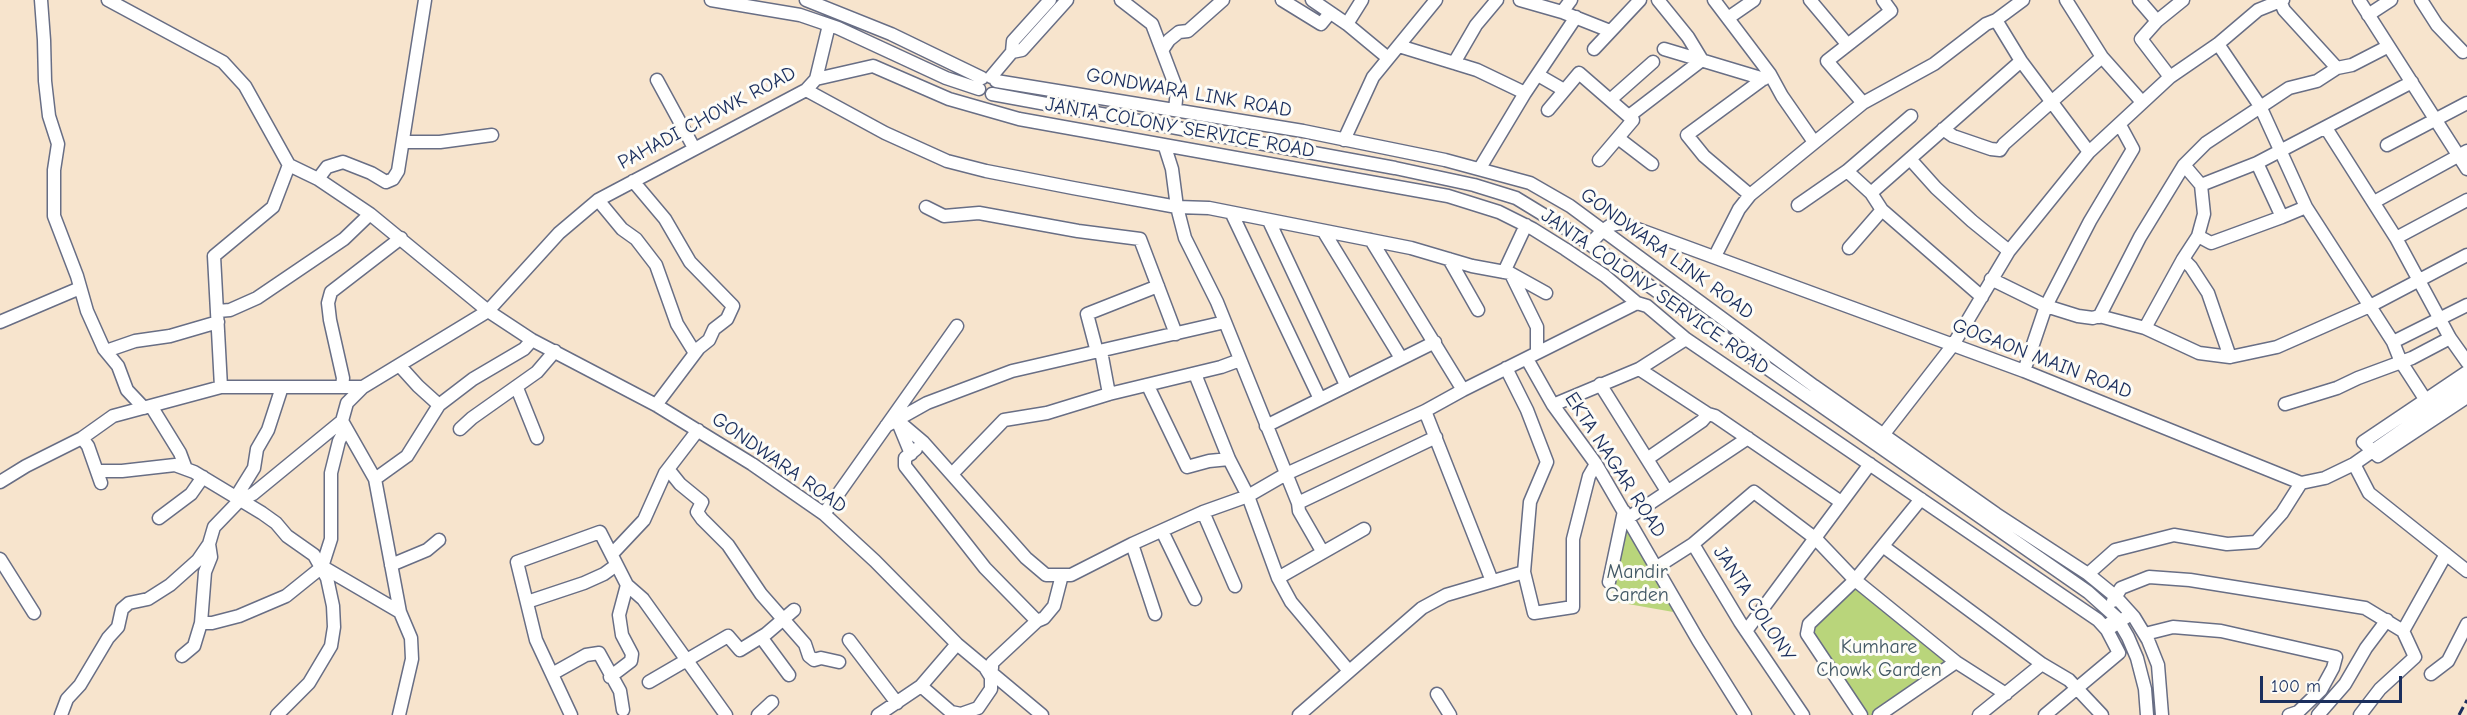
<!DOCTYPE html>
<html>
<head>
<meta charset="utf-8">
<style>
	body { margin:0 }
	#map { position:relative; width:2467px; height:715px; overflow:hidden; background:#f7e4cd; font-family:"Comic Neue",sans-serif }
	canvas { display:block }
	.scale { position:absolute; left:2260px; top:676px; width:142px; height:27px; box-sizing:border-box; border:3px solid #1b2f5e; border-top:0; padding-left:8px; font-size:18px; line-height:21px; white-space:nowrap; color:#1b2f5e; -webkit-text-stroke:4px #fdfcf7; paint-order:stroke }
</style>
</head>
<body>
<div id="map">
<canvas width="2467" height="715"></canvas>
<div class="scale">100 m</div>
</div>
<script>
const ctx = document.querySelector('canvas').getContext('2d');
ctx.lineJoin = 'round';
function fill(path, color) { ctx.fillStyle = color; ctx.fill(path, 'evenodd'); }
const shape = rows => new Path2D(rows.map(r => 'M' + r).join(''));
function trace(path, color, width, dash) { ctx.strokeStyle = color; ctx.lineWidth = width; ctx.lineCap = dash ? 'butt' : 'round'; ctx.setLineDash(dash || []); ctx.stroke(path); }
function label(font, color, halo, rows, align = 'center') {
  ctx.font = font + ' "Comic Neue",sans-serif'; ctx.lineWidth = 6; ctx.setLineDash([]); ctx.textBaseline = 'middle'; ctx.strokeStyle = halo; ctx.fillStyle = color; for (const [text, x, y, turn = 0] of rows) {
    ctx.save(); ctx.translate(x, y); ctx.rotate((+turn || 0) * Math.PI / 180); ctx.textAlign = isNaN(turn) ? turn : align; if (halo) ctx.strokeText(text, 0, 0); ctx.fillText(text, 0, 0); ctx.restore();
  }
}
fill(shape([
	[1625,519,1679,613,1611,601],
	[1855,580,1956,662,1879,715,1861,715,1807,634]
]), '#b9d57b');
const minor = shape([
	[41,0,44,40,45,81,49,116,58,144,54,170,54,216,77,276,87,311,104,349,118,366,127,390,144,408],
	[108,0,223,62,245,86,289,165,318,179,370,214,488,311,532,340,656,405,752,464,824,514,875,561,957,644,1042,715],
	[711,0,800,15,838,28,946,78,979,89],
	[806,0,891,34,982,78],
	[1121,0,1152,24,1177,90,1175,110],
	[1282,0,1321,24,1330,13],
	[1312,0,1347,24,1388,58],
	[1520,0,1562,12,1610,31],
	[1714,0,1770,74,1782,96,1814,142],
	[1810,0,1847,44],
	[2066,0,2102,57,2142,102],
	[2139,0,2157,21],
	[2359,0,2467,169],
	[2421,0,2437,25,2463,52],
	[2281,3,2284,10,2337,68],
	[1562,12,1571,0],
	[2368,15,2391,0],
	[1728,18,1754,0],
	[1996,20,2021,61,2089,152],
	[1347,24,1362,0],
	[2218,44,2260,106,2306,207,2393,342,2401,362,2425,399],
	[1399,46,1477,70,1525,93],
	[1163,49,1169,40,1179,32,1188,31,1223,0],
	[1594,49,1640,0],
	[1664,49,1764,79],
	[1012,52,1022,50,1067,0],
	[1454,63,1476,25,1497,0],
	[1538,75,1564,90],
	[991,77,1012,52,1013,41,1050,0],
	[2170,77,2141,39,2157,21,2183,0],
	[816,79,829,25],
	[657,80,694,148],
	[996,81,1303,131,1445,160,1530,183,1570,206,1814,386,1996,514,2088,574,2115,596,2134,617,2148,640,2158,665,2162,715],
	[806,90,885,133,947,161,986,171,1073,188,1177,207,1209,208,1411,248,1472,266,1510,273,1546,293],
	[992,94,1395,168,1474,185,1516,198,1575,234,2088,592,2117,618,2128,637,2137,658,2145,689,2147,715],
	[1610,100,1653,62],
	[1863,103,1827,61,1891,11,1883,0],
	[1548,110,1579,73,1633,120,1599,160],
	[1629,116,1702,60,1688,37,1658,0],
	[2326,128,2396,238,2450,338,2467,362],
	[1943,129,1953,136,1991,149,2000,150,2004,144,2102,57],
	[1618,138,1652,164],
	[1344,140,1373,77,1436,0],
	[404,142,440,142,492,135],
	[2387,145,2467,103],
	[1165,147,1172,169,1177,207,1185,238,1217,302,1298,503,1299,511,1322,551],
	[1910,159,1936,188,1972,221,2009,251],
	[2257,163,2282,217,2306,207],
	[1480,168,1525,93,1576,17],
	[1847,171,1871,193,1882,210,1982,297],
	[318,179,327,167,343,162,371,173,386,182,393,179,398,171,425,0],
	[633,181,665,219,690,262,733,306,727,319,714,329,709,340,699,348,656,405],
	[2201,185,2257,163,2412,82],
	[1871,193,2021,61],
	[1750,195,1704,156,1687,135,1770,74],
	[598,200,622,229,636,239,656,265,677,324,695,353],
	[2374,202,2467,151],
	[1798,205,1847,171,1911,116],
	[926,207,944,216,979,213,1078,231,1140,239,1176,334],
	[1232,214,1320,399],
	[1269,221,1346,385],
	[1324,232,1401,358],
	[2198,236,2211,243,2282,217],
	[2396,238,2467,200],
	[1371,240,1463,390],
	[1590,244,1602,231,1611,225,1621,223,2024,371,2301,483,2325,478,2354,464,2467,385],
	[1849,248,1882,210],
	[1715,256,1739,209,1750,195,1863,103,1934,64,1986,24,1996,20,2023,0],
	[1449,259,1478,310],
	[2183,259,2191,267,2208,293,2230,357],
	[1504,272,1526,225],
	[1511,274,1537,327,1537,353],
	[1991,279,2046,306,2078,316,2093,318,2099,316,2145,328,2199,353,2230,357,2277,347,2370,306,2467,255],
	[218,311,230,310,257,298,344,239,370,214],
	[2099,317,2140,237,2184,165,2206,143,2289,88,2317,81,2337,68,2352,65,2387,47],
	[0,322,80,288],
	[2145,328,2183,259,2198,236,2204,214,2201,185,2184,165],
	[2393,342,2467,305],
	[106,351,135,341,170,336,218,322],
	[1101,351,1109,394],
	[1097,352,1087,314,1158,286],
	[1527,359,1553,405,1596,464,1698,640,1745,715],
	[399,365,418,386,439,405,473,379,524,349,532,340],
	[1506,368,1527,410,1547,462,1530,502,1524,572,1534,613,1573,607,1573,539,1589,476,1596,464],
	[1639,369,1708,414,1715,416,1841,502],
	[2024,371,2046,306,2090,221,2133,149,2120,125],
	[2467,372,2363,442,2378,456,2467,397],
	[1600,384,1667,491],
	[1148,386,1187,467,1209,461,1229,459],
	[221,387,214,256,273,207,289,165],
	[342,387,343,378,330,320,328,303,331,292,401,238],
	[363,387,347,403,342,421,375,479,400,612,411,638,412,659,399,715],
	[517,388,537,438],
	[2285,404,2337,388,2358,378,2412,358,2450,338],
	[1553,405,1639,369,1686,339],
	[151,406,180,453,186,469],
	[1425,411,1492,581],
	[886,426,927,403,1012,371,1225,322],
	[1266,426,1435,342],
	[460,429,472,418,537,372,555,351],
	[1883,435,1953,345,2009,251,2089,152,2170,77,2218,44,2258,10,2283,0],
	[82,438,88,446,101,483],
	[916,449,905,458,905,466,985,568,1037,621],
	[911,454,897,420,923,442,1026,558,1046,575,1071,575,1132,544,1203,512,1248,496,1229,459,1195,374],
	[1647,459,1702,421,1708,414],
	[2354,464,2369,493,2467,571],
	[668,469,680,484,702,502,697,512,702,519,728,545,761,594,805,644,809,656,814,660,821,658,839,662],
	[97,471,122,471,175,465,194,472,262,513,276,523,287,536,314,555,327,578,333,606,334,627,331,646,309,683,277,715],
	[952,474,1004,420,1047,413,1109,394,1221,367,1240,360],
	[375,479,407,456,439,405],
	[0,482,26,466,82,438,113,416,221,387,363,387,488,311,559,233,598,200,806,90,816,79,873,66,949,99,1019,119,1448,196,1499,212,1533,229,1565,249,1605,276,1637,303,1647,306,1686,339,2098,620,2107,630,2131,614],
	[236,497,254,468,257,449,268,430,282,387],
	[1298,503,1436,437],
	[1203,512,1235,586],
	[824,514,957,326],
	[159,518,191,494,203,477],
	[1628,518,1748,438],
	[1162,531,1195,599],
	[1132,544,1155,614],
	[1693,544,1740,622,1803,715],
	[1884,547,2042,664,2069,680,2102,715],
	[612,554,644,520,665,473,698,430],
	[0,559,34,613],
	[391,565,427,550,439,540],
	[323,567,400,612],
	[1657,567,1693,544,1754,492,1816,539,1855,580,1956,662,2006,694],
	[2088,574,2115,550,2174,535,2227,544,2256,542,2282,513,2301,483],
	[1278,578,1364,529],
	[1609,582,1624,511],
	[2113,601,2121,588,2149,577,2190,580,2365,608,2403,631,2415,657,2380,689,2360,715],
	[527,602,584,583,604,574,615,566],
	[201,623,212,623,239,616,286,596,322,567,331,539,331,473,339,441,346,428],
	[1746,631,1870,464],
	[2403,631,2446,554],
	[2145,634,2173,627,2221,631,2336,657,2333,668,2321,690,2298,712,2289,715],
	[761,637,789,675],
	[849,640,897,703],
	[182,656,194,646,201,623,205,572,211,557,209,544,214,527,240,500,253,494,342,421],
	[1349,671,1291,602,1278,578,1248,496,1286,474,1425,411,1463,390,1637,303],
	[552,674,586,655,599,653,620,691,623,710],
	[2431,674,2448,661,2467,624],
	[610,677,631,661,632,654,622,635,619,615,627,585],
	[649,682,728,636,740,650,766,634,794,610],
	[921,686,951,712,961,714,978,708,991,689,991,677,986,669,992,668,992,663,1037,621,1044,618,1054,606,1062,575],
	[1437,694,1450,715],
	[61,715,67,699,80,685,108,638,118,627,122,609,129,603,148,599,170,585,198,560,209,544],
	[571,715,536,640,517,562,600,532,627,585,643,599,726,715],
	[758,715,772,702],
	[878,715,921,686,957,644],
	[1299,715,1422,608,1446,595,1524,572],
	[1861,715,1807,634,1809,624,1855,580,1921,499],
	[1879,715,1956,662],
	[1979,715,2042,664],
	[2045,715,2119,653,2107,630,2110,623],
	[2318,715,2345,684,2366,648,2387,620]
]);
trace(minor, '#686e85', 15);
trace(minor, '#fff', 12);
trace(shape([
	[2459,715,2467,700]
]), '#1b2f5e', 3, [9, 4.5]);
label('20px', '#1b2f5e', '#fdfcf7', [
	["GONDWARA LINK ROAD",1189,93,10],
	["PAHADI CHOWK ROAD",707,118,-28],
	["JANTA COLONY SERVICE ROAD",1180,128,10],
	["GONDWARA LINK ROAD",1667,254,36],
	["JANTA COLONY SERVICE ROAD",1655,292,35],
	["GOGAON MAIN ROAD",2042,359,21],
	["GONDWARA ROAD",779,463,35],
	["EKTA NAGAR ROAD",1615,465,57],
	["JANTA COLONY",1754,604,57]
]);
label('20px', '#425865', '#fdfcf7', [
	["Mandir",1637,572],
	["Garden",1637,595],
	["Kumhare",1879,647],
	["Chowk Garden",1879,670]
]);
</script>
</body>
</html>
